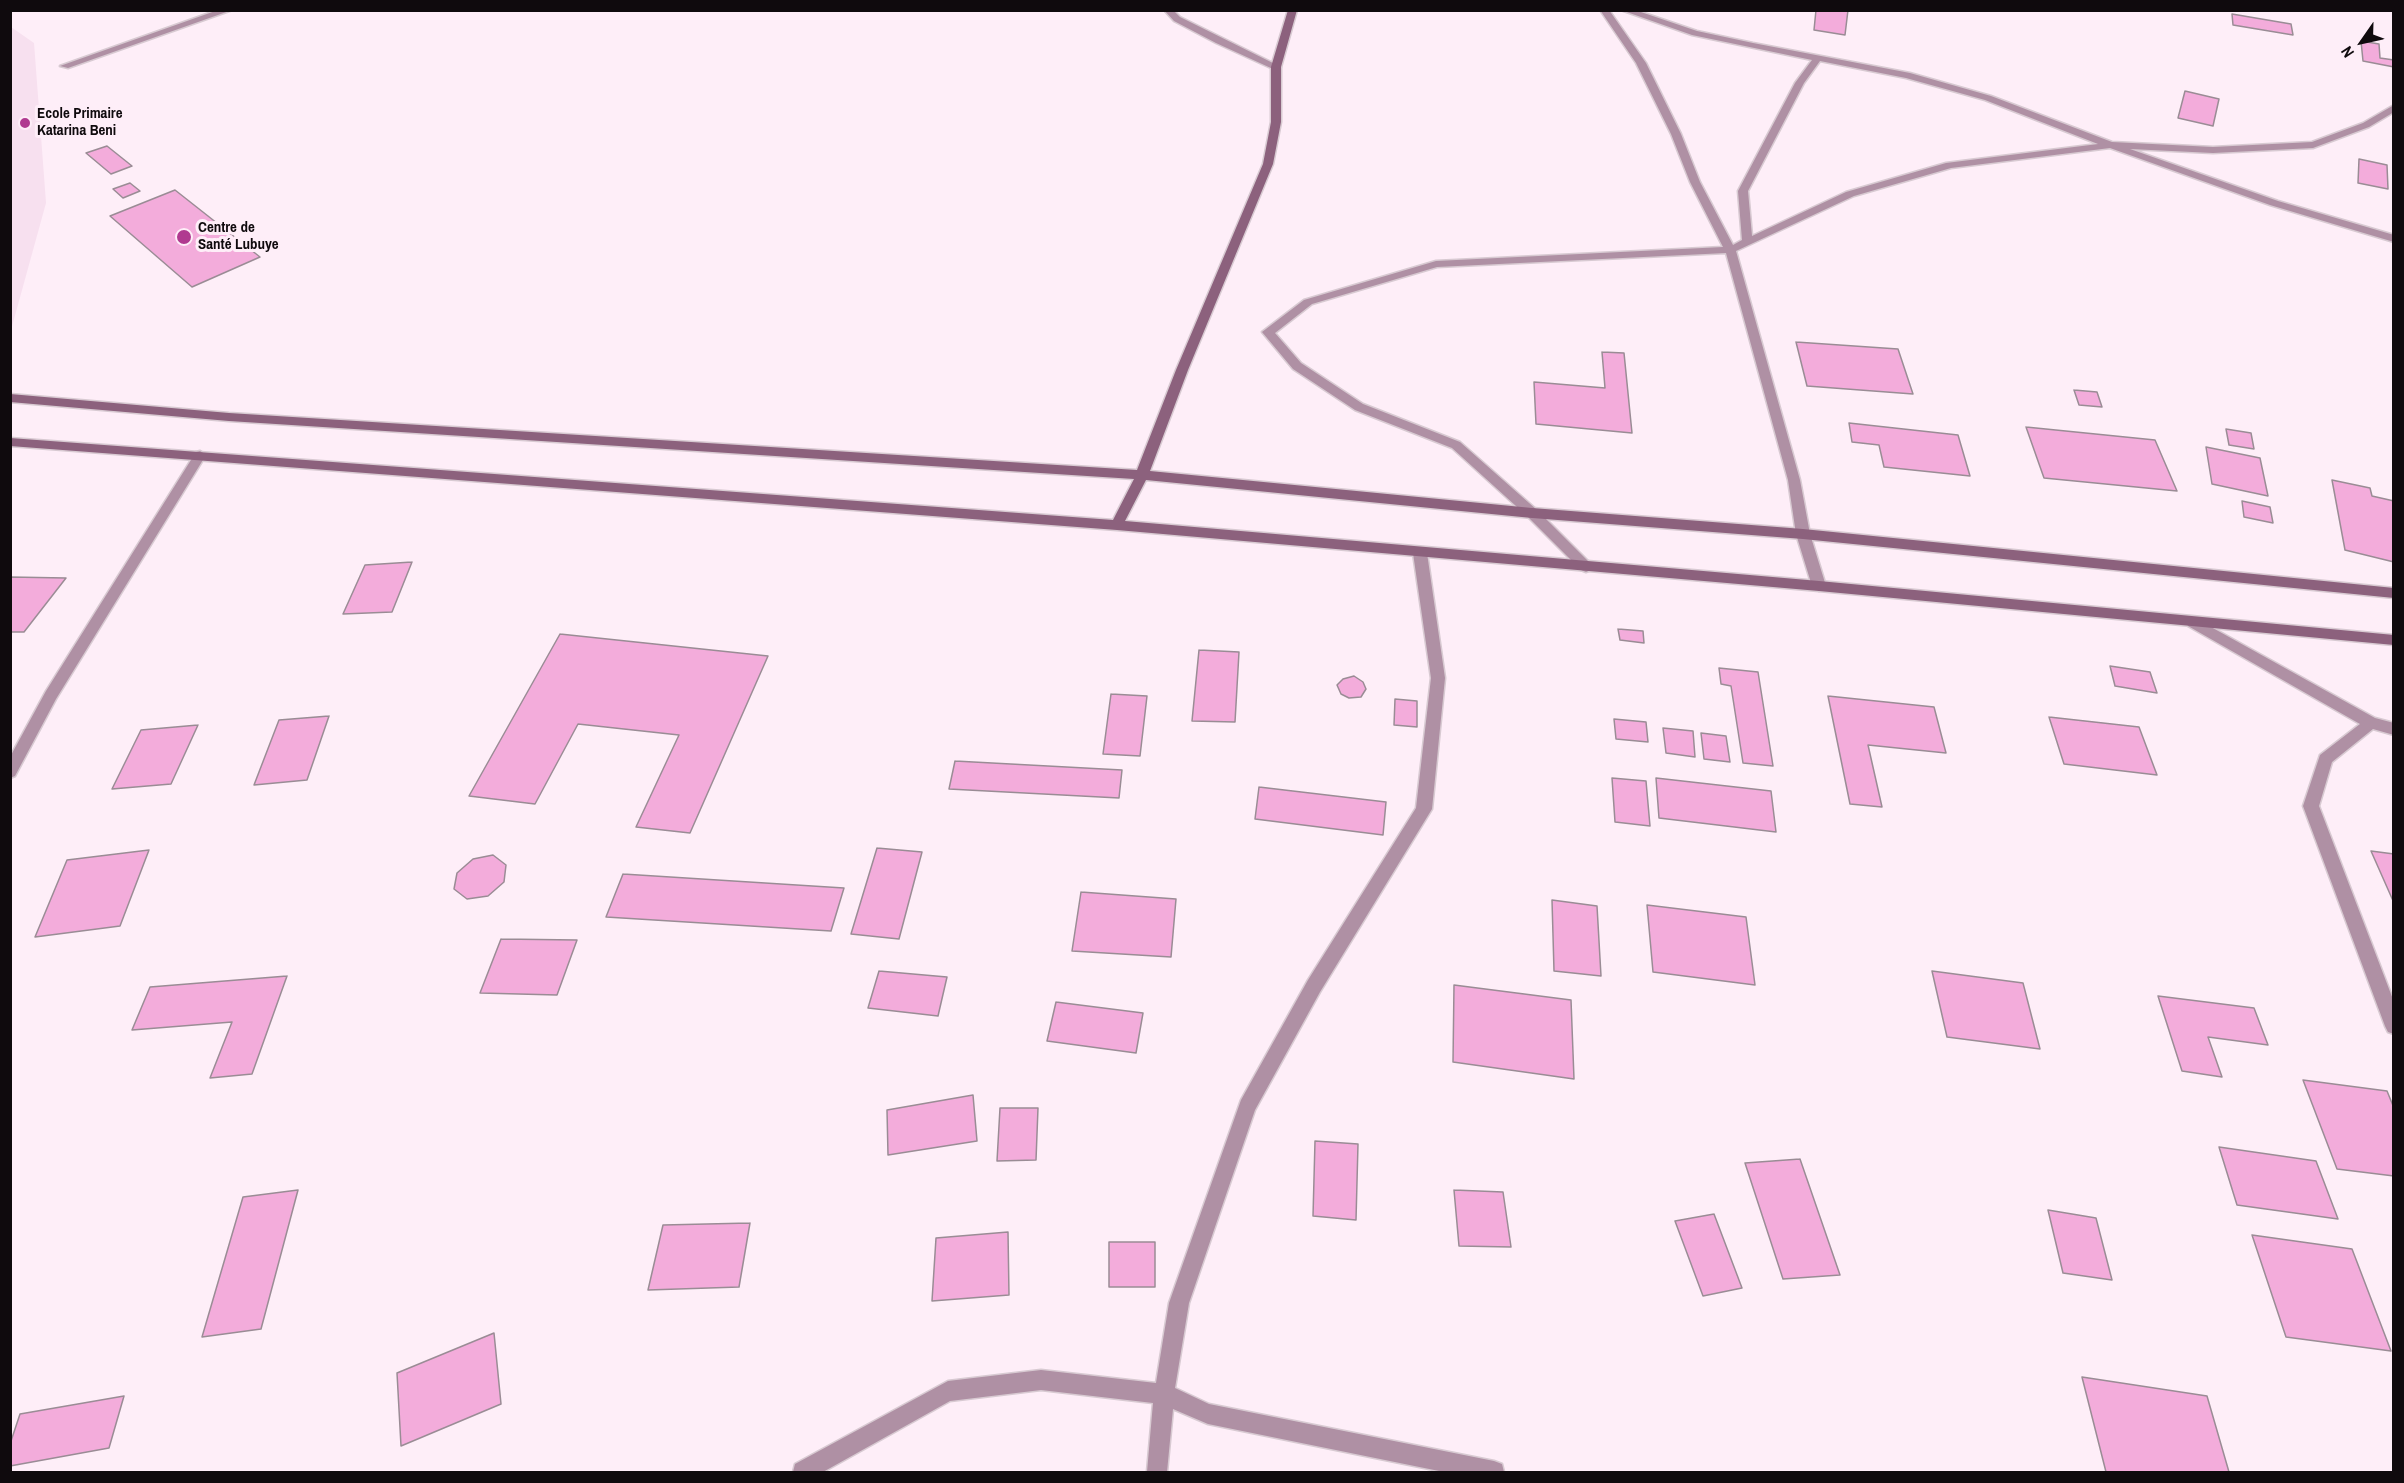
<!DOCTYPE html>
<html>
<head>
<meta charset="utf-8">
<style>
	body { margin:0 }
	#map { position:relative; width:2404px; height:1483px; overflow:hidden; background:#feeef8; font-family:"Archivo Narrow",sans-serif }
	canvas { display:block }
	.frame { position:absolute; inset:0; border:12px solid #0f0a0d; pointer-events:none }
	.north { position:absolute; left:2332px; top:12px; width:60px; height:60px; -webkit-text-stroke:4px #feeef8; paint-order:stroke; rotate:236deg; font-size:16px; font-weight:700; line-height:24px; text-align:center; color:#0f0a0d }
	.north::after { content:''; display:block; margin:auto; width:21px; height:27px; background:#0f0a0d; clip-path:polygon(50% 0,100% 100%,50% 72%,0 100%) }
</style>
</head>
<body>
<div id="map">
<canvas width="2404" height="1483"></canvas>
<div class="frame"></div>
<div class="north">N</div>
</div>
<script>
const ctx = document.querySelector('canvas').getContext('2d');
ctx.lineJoin = 'round';
function fill(path, color) { ctx.fillStyle = color; ctx.fill(path, 'evenodd'); }
const shape = rows => new Path2D(rows.map(r => 'M' + r).join(''));
function trace(path, color, width, dash) { ctx.strokeStyle = color; ctx.lineWidth = width; ctx.lineCap = dash ? 'butt' : 'round'; ctx.setLineDash(dash || []); ctx.stroke(path); }
function label(font, color, halo, rows, align = 'center') {
  ctx.font = font + ' "Archivo Narrow",sans-serif'; ctx.lineWidth = 6; ctx.setLineDash([]); ctx.textBaseline = 'middle'; ctx.strokeStyle = halo; ctx.fillStyle = color; for (const [text, x, y, turn = 0] of rows) {
    ctx.save(); ctx.translate(x, y); ctx.rotate((+turn || 0) * Math.PI / 180); ctx.textAlign = isNaN(turn) ? turn : align; if (halo) ctx.strokeText(text, 0, 0); ctx.fillText(text, 0, 0); ctx.restore();
  }
}
fill(shape([
	[11,27,34,43,46,203,11,330]
]), '#f7e0ef');
const building = shape([
	[1816,10,1848,10,1845,35,1814,30,1816,10],
	[2232,14,2291,24,2293,35,2233,25,2232,14],
	[2361,41,2379,44,2380,58,2394,60,2394,67,2363,61,2361,41],
	[2185,91,2219,99,2213,126,2178,118,2185,91],
	[107,146,132,166,111,174,86,153,107,146],
	[2359,159,2387,165,2388,189,2358,183,2359,159],
	[130,183,140,191,123,198,113,189,130,183],
	[175,190,260,257,192,287,110,216,175,190],
	[1796,342,1898,349,1913,394,1807,386,1796,342],
	[1602,352,1624,353,1632,433,1536,424,1534,382,1605,388,1602,352],
	[2074,390,2097,392,2102,407,2079,405,2074,390],
	[1849,423,1958,435,1970,476,1884,467,1879,445,1852,442,1849,423],
	[2026,427,2155,440,2177,491,2044,478,2026,427],
	[2226,429,2251,433,2254,449,2229,445,2226,429],
	[2206,447,2260,458,2268,496,2212,484,2206,447],
	[2332,480,2370,488,2372,496,2394,501,2394,562,2345,550,2332,480],
	[2242,501,2270,507,2273,523,2244,517,2242,501],
	[412,562,392,612,343,614,365,565,412,562],
	[10,577,66,578,24,632,10,632,10,577],
	[1618,629,1643,631,1644,643,1620,640,1618,629],
	[560,634,768,656,690,833,636,827,679,735,578,724,535,804,469,796,560,634],
	[1199,650,1239,652,1235,722,1192,721,1199,650],
	[2110,666,2150,672,2157,693,2115,686,2110,666],
	[1719,668,1758,672,1773,766,1743,763,1731,686,1721,684,1719,668],
	[1354,676,1363,682,1366,689,1361,697,1349,698,1341,694,1337,685,1343,679,1354,676],
	[1111,694,1147,696,1140,756,1103,754,1111,694],
	[1828,696,1934,707,1946,753,1868,745,1882,807,1850,804,1828,696],
	[1395,699,1417,701,1417,727,1394,725,1395,699],
	[329,716,307,780,254,785,279,720,329,716],
	[2049,717,2139,727,2157,775,2064,764,2049,717],
	[1614,719,1646,722,1648,742,1616,739,1614,719],
	[198,725,171,784,112,789,141,730,198,725],
	[1663,728,1693,731,1695,757,1666,753,1663,728],
	[1701,733,1726,736,1730,762,1704,759,1701,733],
	[955,761,1122,770,1119,798,949,789,955,761],
	[1612,778,1646,781,1650,826,1615,822,1612,778],
	[1656,778,1771,791,1776,832,1659,818,1656,778],
	[1259,787,1386,802,1383,835,1255,819,1259,787],
	[877,848,922,852,899,939,851,934,877,848],
	[149,850,120,926,35,937,67,860,149,850],
	[2371,851,2394,854,2394,903,2371,851],
	[493,855,506,865,504,882,488,896,467,899,454,889,457,873,473,859,493,855],
	[623,874,844,888,831,931,606,917,623,874],
	[1081,892,1176,899,1171,957,1072,951,1081,892],
	[1552,900,1597,906,1601,976,1554,971,1552,900],
	[1647,905,1746,917,1755,985,1653,972,1647,905],
	[501,939,577,940,557,995,480,993,501,939],
	[879,971,947,977,938,1016,868,1008,879,971],
	[1932,971,2023,983,2040,1049,1947,1037,1932,971],
	[287,976,252,1074,210,1078,232,1022,132,1030,150,987,287,976],
	[1454,985,1571,1000,1574,1079,1453,1062,1454,985],
	[2158,996,2254,1008,2268,1045,2208,1037,2222,1077,2182,1071,2158,996],
	[1056,1002,1143,1013,1136,1053,1047,1041,1056,1002],
	[2303,1080,2387,1091,2394,1108,2394,1176,2337,1169,2303,1080],
	[973,1095,977,1141,888,1155,887,1110,973,1095],
	[1000,1108,1038,1108,1036,1160,997,1161,1000,1108],
	[1315,1141,1358,1144,1356,1220,1313,1216,1315,1141],
	[2219,1147,2316,1161,2338,1219,2237,1205,2219,1147],
	[1800,1159,1840,1275,1783,1279,1745,1163,1800,1159],
	[298,1190,261,1329,202,1337,243,1197,298,1190],
	[1454,1190,1503,1192,1511,1247,1459,1246,1454,1190],
	[2048,1210,2096,1218,2112,1280,2063,1273,2048,1210],
	[1714,1214,1742,1288,1703,1296,1675,1221,1714,1214],
	[750,1223,739,1287,648,1290,663,1225,750,1223],
	[1008,1232,1009,1295,932,1301,936,1238,1008,1232],
	[2252,1235,2352,1249,2391,1351,2286,1337,2252,1235],
	[1109,1242,1155,1242,1155,1287,1109,1287,1109,1242],
	[494,1333,501,1404,401,1446,397,1373,494,1333],
	[2082,1377,2207,1396,2229,1472,2106,1472,2082,1377],
	[124,1396,109,1448,10,1466,10,1444,20,1414,124,1396]
]);
fill(building, '#f3acdb');
trace(building, '#9a8c95', 1.5);
const street = shape([
	[218,10,232,10,68,68,60,66,218,10],
	[1164,10,1173,10,1180,17,1281,67,1273,69,1216,43,1174,21,1164,10],
	[1600,10,1609,10,1646,63,1681,134,1700,182,1733,245,1742,240,1738,191,1795,83,1812,60,1692,35,1621,10,1635,10,1697,31,1753,43,1910,73,1991,96,2112,142,2213,147,2312,142,2363,123,2394,105,2394,112,2369,127,2313,148,2213,153,2130,149,2278,201,2394,235,2394,242,2270,205,2110,148,1951,168,1854,196,1736,251,1800,480,1810,534,1826,586,1819,591,1812,586,1796,534,1788,480,1726,253,1437,267,1312,304,1275,333,1301,363,1363,404,1460,442,1537,510,1591,564,1593,567,1591,570,1586,572,1581,570,1527,516,1452,448,1355,410,1293,369,1262,332,1304,300,1436,261,1723,247,1690,182,1671,134,1636,63,1600,10],
	[1820,61,1906,78,1985,100,2098,144,1946,163,1846,192,1752,236,1748,191,1804,83,1820,61],
	[200,451,206,455,56,699,15,776,10,778,10,757,46,691,196,452,200,451],
	[1420,548,1427,553,1445,678,1432,809,1320,992,1255,1110,1189,1303,1175,1388,1209,1404,1494,1461,1502,1464,1504,1472,1444,1472,1208,1424,1173,1409,1167,1472,1147,1472,1153,1403,1041,1390,950,1401,823,1472,793,1472,795,1464,948,1381,1041,1370,1156,1383,1169,1303,1241,1100,1308,980,1416,808,1431,678,1413,553,1420,548],
	[2193,617,2375,718,2394,723,2394,735,2373,729,2332,762,2319,806,2394,1002,2394,1034,2388,1032,2385,1026,2303,806,2320,755,2360,724,2188,626,2186,622,2188,618,2193,617]
]);
const secondary = shape([
	[1288,10,1297,10,1281,67,1281,122,1273,164,1188,370,1150,471,1532,508,1803,529,2394,588,2394,598,1803,539,1532,518,1146,480,1125,521,1819,581,2394,635,2394,645,1819,591,1117,530,10,446,10,438,1113,520,1134,479,229,421,10,402,10,394,229,413,1137,470,1176,370,1263,164,1271,122,1271,67,1288,10]
]);
trace(street, '#d8cad2', 3);
trace(secondary, '#d8cad2', 3);
fill(street, '#af90a4');
fill(secondary, '#8c617d');
for (const [x, y, r, color] of [
	[25,123,6,"#b03a90"],
	[184,237,8,"#b03a90"]
]) { const dot = new Path2D(); dot.arc(x, y, r, 0, 2 * Math.PI); ctx.fillStyle = color; ctx.fill(dot); trace(dot, '#feeef8', 2); }
label('bold 15px', '#0f0a0d', '#feeef8', [
	["Ecole Primaire",37,114],
	["Katarina Beni",37,131],
	["Centre de",198,228],
	["Santé Lubuye",198,245]
], 'left');
</script>
</body>
</html>
